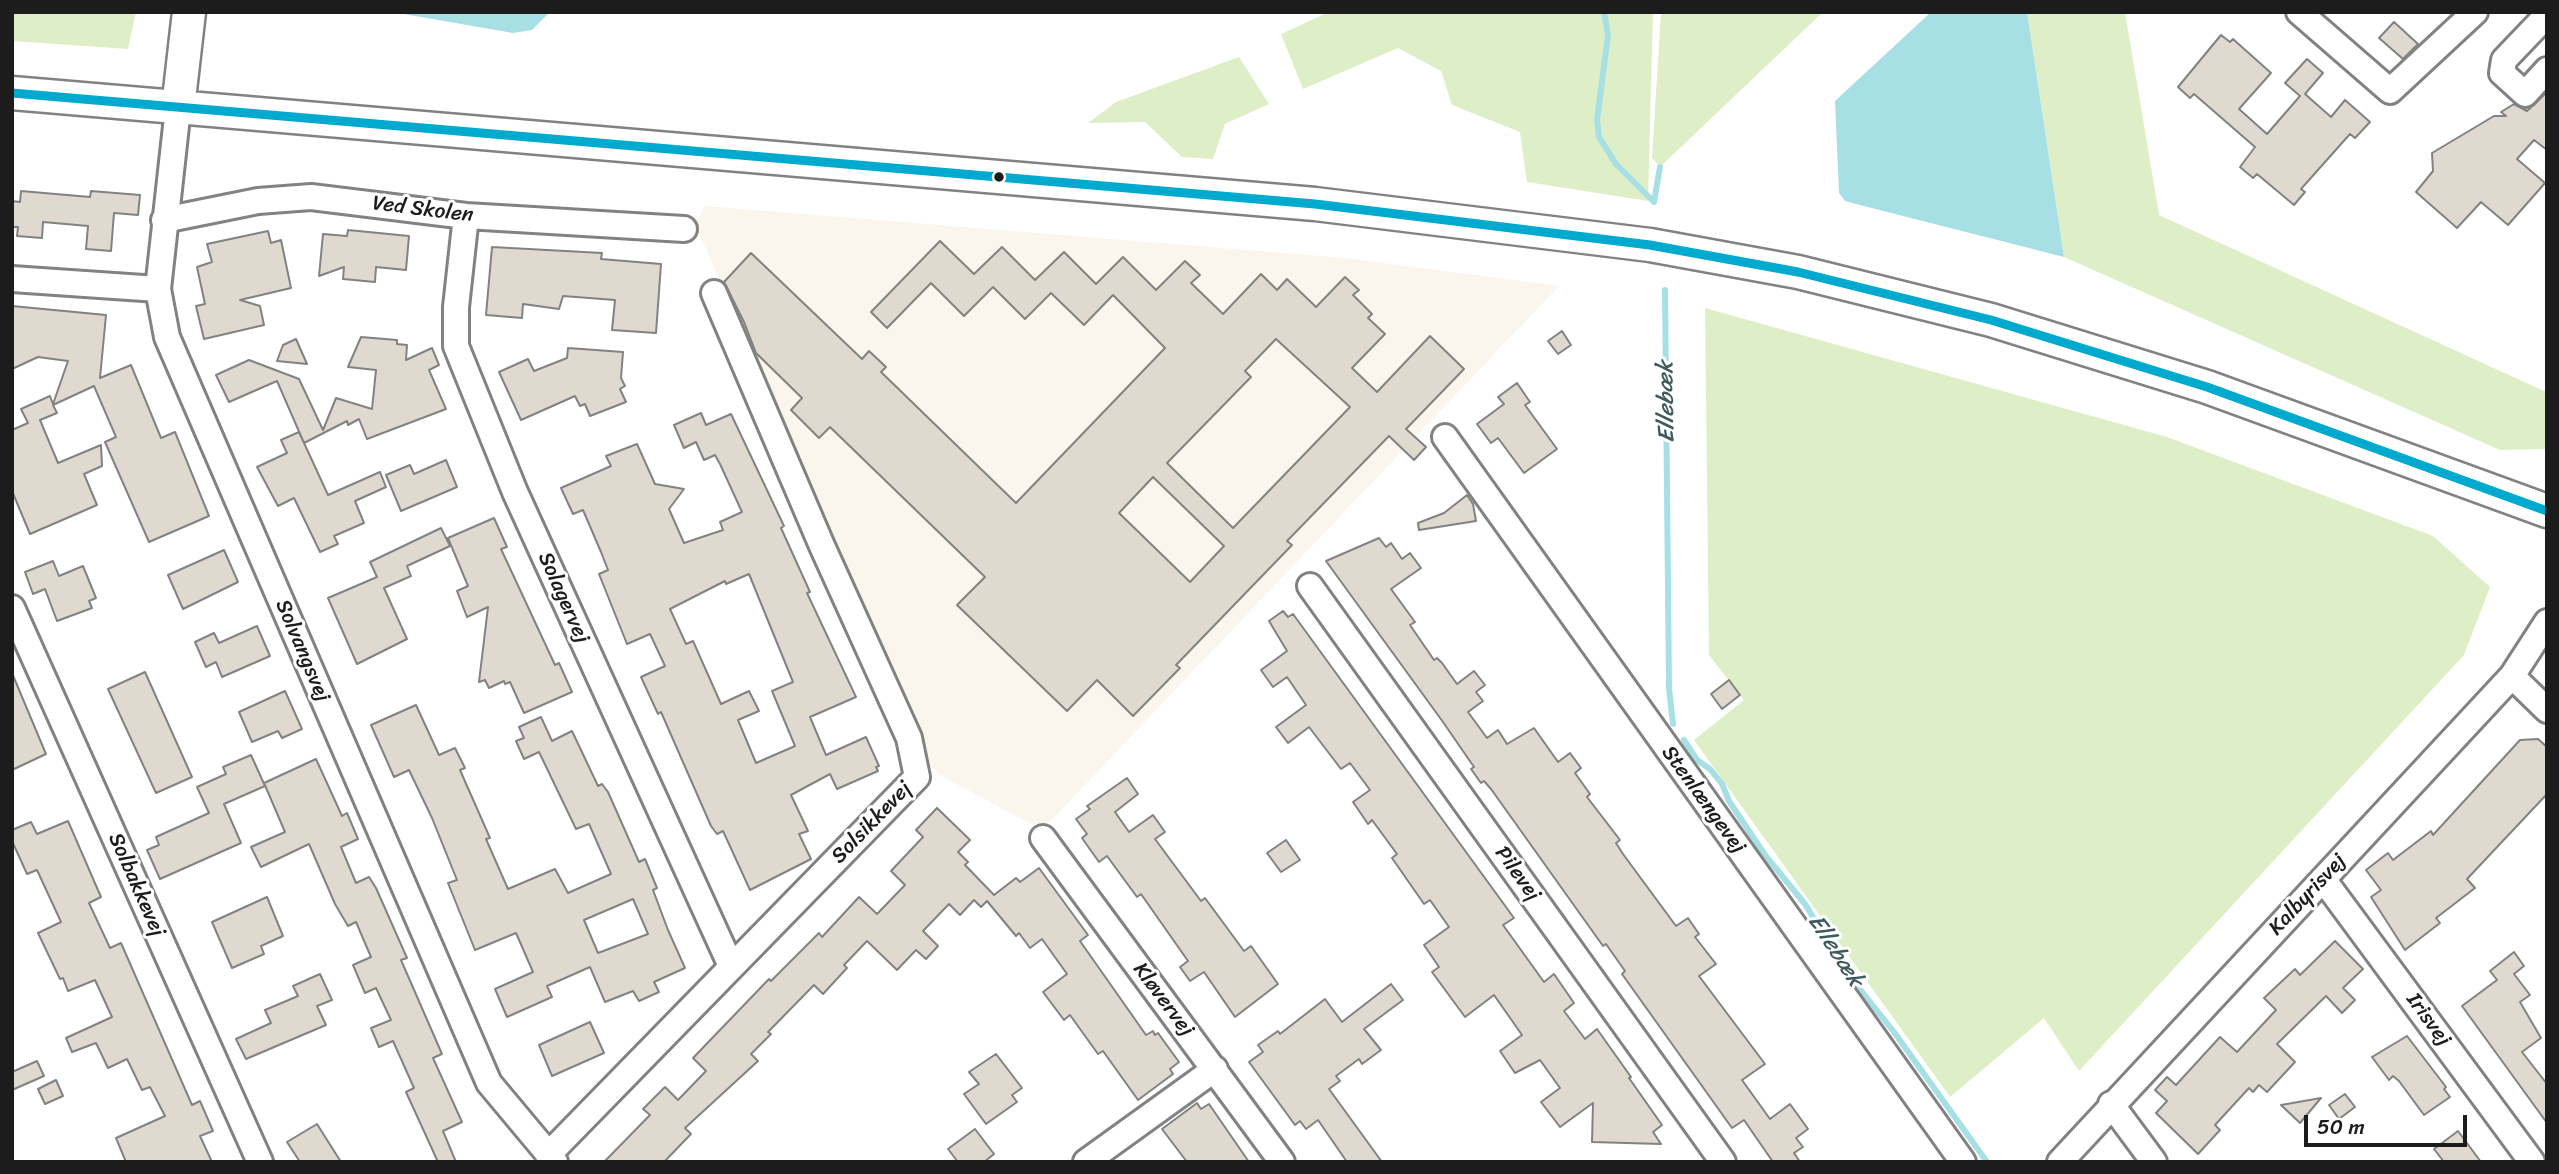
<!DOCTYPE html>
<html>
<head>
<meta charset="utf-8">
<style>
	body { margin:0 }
	#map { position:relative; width:2559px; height:1174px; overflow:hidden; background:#fff; font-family:Sriracha,sans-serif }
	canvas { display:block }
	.frame { position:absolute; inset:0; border:14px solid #1c1c1c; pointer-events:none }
	.scale { position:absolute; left:2304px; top:1115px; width:163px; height:32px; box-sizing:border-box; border:4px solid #1c1c1c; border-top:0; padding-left:9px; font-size:21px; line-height:24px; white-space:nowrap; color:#1c1c1c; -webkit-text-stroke:5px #fff; paint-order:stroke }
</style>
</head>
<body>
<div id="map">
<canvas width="2559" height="1174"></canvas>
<div class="frame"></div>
<div class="scale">50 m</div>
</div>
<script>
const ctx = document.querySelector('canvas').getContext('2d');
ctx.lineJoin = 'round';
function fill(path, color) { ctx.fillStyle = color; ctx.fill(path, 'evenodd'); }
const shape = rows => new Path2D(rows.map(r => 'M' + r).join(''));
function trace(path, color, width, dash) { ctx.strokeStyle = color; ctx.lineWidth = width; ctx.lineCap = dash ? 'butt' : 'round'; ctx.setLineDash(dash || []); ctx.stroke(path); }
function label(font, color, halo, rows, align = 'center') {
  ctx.font = font + ' Sriracha,sans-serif'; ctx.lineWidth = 6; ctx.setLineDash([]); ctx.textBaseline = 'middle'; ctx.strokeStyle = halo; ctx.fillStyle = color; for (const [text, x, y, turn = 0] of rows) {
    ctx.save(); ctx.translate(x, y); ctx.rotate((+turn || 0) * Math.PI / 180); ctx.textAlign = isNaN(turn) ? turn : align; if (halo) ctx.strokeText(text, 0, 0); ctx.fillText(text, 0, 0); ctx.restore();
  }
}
fill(shape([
	[705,206,1345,258,1559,286,1042,830,940,775,923,759,920,733,695,224]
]), '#faf5ed');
fill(shape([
	[12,12,136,12,128,49,12,41],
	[1329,12,1653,12,1648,201,1527,182,1520,132,1452,105,1441,71,1398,48,1303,89,1281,34],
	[1661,12,1823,12,1660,167,1652,158],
	[2027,12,2125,12,2159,215,2544,391,2547,388,2547,449,2500,450,2064,257],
	[1239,57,1269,104,1225,124,1213,159,1182,157,1145,122,1088,123,1116,102],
	[1705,308,2167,437,2433,536,2490,587,2464,655,2079,1071,2044,1018,1950,1097,1694,740,1744,700,1709,655]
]), '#deefc7');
fill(shape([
	[392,12,550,12,532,30,513,33],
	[1931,12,2027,12,2064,257,1856,204,1845,201,1839,193,1835,101]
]), '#a6dfe4');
trace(shape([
	[1604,12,1608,35,1597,120,1599,137,1616,164,1654,202],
	[1654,202,1660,167],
	[1665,290,1669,688,1673,724],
	[1684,740,1697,760,1710,769,1722,784,1729,801,1765,855,1805,904,1847,973,1894,1032,1987,1162]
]), '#a6dfe4', 6);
const building = shape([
	[2394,22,2418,44,2403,59,2379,38,2394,22],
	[2221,35,2230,42,2233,39,2271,73,2239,109,2267,134,2300,96,2285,83,2307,59,2323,73,2305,94,2331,117,2345,100,2370,122,2355,138,2350,134,2301,189,2305,192,2294,205,2257,174,2253,178,2240,167,2255,147,2194,94,2190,98,2178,87,2221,35],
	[2547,92,2547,150,2534,140,2517,159,2545,183,2508,225,2481,202,2457,228,2416,192,2433,171,2432,153,2494,116,2506,116,2501,112,2514,104,2527,111,2547,92],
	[21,191,90,197,91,191,140,195,138,215,114,213,111,251,86,249,88,226,43,222,42,238,17,236,18,227,12,227,12,201,20,202,21,191],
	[348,230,409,236,406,270,376,267,375,282,343,279,344,267,319,276,323,234,347,236,348,230],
	[268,231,271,243,281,240,291,288,240,300,260,306,264,325,204,339,196,306,205,304,197,267,212,262,207,244,268,231],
	[940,241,974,274,1002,247,1035,280,1064,252,1096,284,1123,257,1156,290,1185,261,1200,275,1191,283,1223,314,1261,274,1277,290,1287,279,1316,307,1345,277,1359,290,1353,295,1372,314,1368,318,1385,334,1352,368,1377,392,1430,336,1464,369,1406,429,1426,447,1414,460,1389,436,1287,541,1292,545,1176,665,1180,668,1133,716,1097,680,1067,711,957,605,985,577,830,427,819,438,791,410,802,398,756,353,744,322,724,282,751,253,862,359,869,351,886,367,881,372,1016,503,1165,348,1113,295,1084,325,1051,293,1025,319,993,287,964,316,931,283,887,328,871,312,940,241],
	[1276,339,1350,407,1233,528,1167,463,1251,377,1245,371,1276,339],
	[1153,477,1224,546,1190,582,1119,513,1153,477],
	[492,247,602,253,601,259,661,264,656,333,612,330,615,300,563,296,559,309,523,304,522,318,486,315,492,247],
	[12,306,106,315,100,378,131,365,161,438,175,432,209,516,149,542,105,442,116,437,94,386,53,405,57,413,40,420,58,463,101,445,102,466,84,474,97,505,30,534,12,491,12,430,28,423,21,409,50,396,53,404,68,361,38,357,12,369,12,306],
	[1562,331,1571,345,1558,354,1548,341,1562,331],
	[361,337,397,340,397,344,407,345,406,360,432,348,439,365,429,370,446,409,367,439,359,419,348,425,347,421,304,443,277,381,229,402,216,375,249,360,299,379,323,430,336,398,372,409,376,370,348,367,361,337],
	[296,339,307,364,277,361,283,345,296,339],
	[568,348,623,352,621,378,625,386,620,389,626,402,590,416,585,404,580,406,575,396,521,420,499,372,528,359,534,371,567,358,568,348],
	[1517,383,1530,402,1525,405,1557,449,1524,473,1498,438,1491,443,1477,424,1504,404,1498,397,1517,383],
	[701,413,706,425,731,414,784,526,781,528,810,592,807,593,856,697,810,717,826,755,866,737,879,766,876,767,878,771,837,789,830,774,791,795,808,831,799,834,811,859,750,890,723,831,717,834,711,826,661,712,658,714,641,677,665,666,650,634,627,644,599,574,608,570,601,552,583,510,573,514,561,488,611,466,606,456,637,444,655,484,684,489,669,509,684,543,723,530,720,522,742,512,720,464,715,455,704,460,696,442,684,448,674,425,701,413],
	[749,574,793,682,772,691,795,746,756,763,738,720,759,711,749,691,721,704,693,641,686,644,670,609,725,581,726,584,749,574],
	[299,432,328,495,380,472,386,487,355,501,364,523,334,536,338,544,320,552,294,498,278,506,257,467,287,453,281,440,299,432],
	[446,460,457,487,401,511,386,475,410,465,414,474,446,460],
	[1467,495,1473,504,1476,521,1419,530,1418,523,1444,513,1467,495],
	[494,518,507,547,501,549,555,665,559,663,572,692,524,713,510,682,505,684,504,681,489,688,485,680,479,682,488,607,467,617,457,591,468,586,448,538,494,518],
	[441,528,450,546,407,566,411,576,384,588,407,639,357,664,328,598,377,577,370,562,441,528],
	[1379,538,1386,547,1391,543,1402,559,1410,553,1421,568,1391,589,1415,622,1410,625,1434,660,1437,658,1442,663,1457,684,1474,671,1485,685,1476,692,1483,701,1468,712,1487,738,1498,730,1507,744,1534,728,1558,762,1570,753,1581,768,1575,773,1590,794,1587,797,1620,840,1616,843,1623,854,1676,926,1688,918,1699,934,1695,937,1716,964,1699,976,1765,1064,1742,1080,1770,1119,1790,1104,1808,1129,1796,1138,1803,1147,1794,1153,1800,1162,1773,1162,1744,1120,1732,1128,1622,974,1625,971,1606,944,1603,946,1491,789,1484,781,1481,783,1471,769,1474,767,1443,722,1326,561,1379,538],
	[224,550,238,582,183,609,168,575,224,550],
	[53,561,59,576,83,566,96,598,89,601,92,608,57,621,45,589,33,594,25,572,53,561],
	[1283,611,1288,617,1293,614,1514,918,1503,925,1544,982,1554,974,1574,1003,1564,1011,1585,1039,1597,1029,1631,1077,1629,1078,1662,1125,1653,1132,1661,1144,1592,1142,1593,1103,1560,1127,1541,1102,1560,1088,1540,1060,1515,1073,1500,1051,1522,1035,1494,995,1465,1017,1432,972,1439,967,1424,945,1449,927,1430,900,1424,904,1392,858,1397,854,1372,820,1368,824,1353,802,1370,790,1350,763,1341,769,1309,727,1288,743,1276,727,1306,705,1287,677,1273,687,1261,670,1287,651,1269,621,1283,611],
	[257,626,270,656,222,677,216,662,206,667,195,642,214,633,219,643,257,626],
	[145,672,192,777,156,793,108,689,145,672],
	[12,673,46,754,12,770,12,673],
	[1729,680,1740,695,1722,709,1711,694,1729,680],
	[285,691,302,729,282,738,278,731,252,742,239,712,285,691],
	[416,705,439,755,455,748,465,768,460,770,490,838,486,839,508,889,555,869,568,893,611,874,589,824,576,829,539,752,524,759,516,741,524,738,519,727,541,717,552,741,572,731,598,786,602,784,608,792,639,862,645,859,657,888,653,890,668,930,685,968,654,982,659,992,639,1001,633,991,605,1002,590,967,547,986,552,997,507,1017,495,989,533,972,516,933,475,950,448,883,457,880,432,818,409,770,394,777,371,725,416,705],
	[633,899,648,934,598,953,584,920,633,899],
	[2538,739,2547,747,2547,794,2467,879,2475,888,2436,918,2440,923,2405,950,2371,897,2381,890,2366,870,2388,853,2393,860,2431,831,2433,835,2520,740,2538,739],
	[251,755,265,786,224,804,241,843,160,879,147,850,159,845,156,837,209,813,197,787,226,774,223,767,251,755],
	[316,759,342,816,347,813,358,839,341,847,356,883,369,877,376,888,407,958,401,960,442,1054,433,1058,462,1122,443,1131,456,1162,438,1162,406,1092,414,1088,393,1041,379,1047,371,1028,391,1020,376,988,365,993,353,965,371,957,356,922,348,926,335,904,309,844,261,867,251,847,285,832,264,783,316,759],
	[1127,778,1138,794,1115,812,1129,832,1153,815,1165,832,1155,839,1201,901,1205,898,1244,951,1251,946,1278,984,1235,1017,1204,972,1190,981,1180,967,1188,961,1141,894,1137,897,1107,856,1099,862,1082,838,1087,834,1076,819,1090,809,1087,806,1127,778],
	[937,808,970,840,958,852,968,862,965,865,994,895,1016,878,1020,882,1039,868,1088,935,1080,941,1146,1035,1153,1031,1155,1035,1158,1033,1179,1062,1170,1069,1173,1074,1138,1100,1103,1051,1098,1054,1070,1015,1064,1020,1043,992,1067,974,1042,939,1030,948,1019,933,1016,936,987,901,981,907,974,900,960,915,949,904,923,931,938,946,926,959,916,950,897,970,867,941,844,965,847,968,823,994,814,985,768,1032,771,1034,751,1054,758,1061,685,1128,691,1134,664,1162,604,1162,650,1115,643,1109,665,1087,678,1100,706,1071,693,1058,769,979,771,981,819,933,822,937,859,897,877,914,905,885,891,871,923,837,916,830,937,808],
	[68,821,101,897,89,903,110,948,121,943,192,1105,200,1101,213,1131,200,1136,212,1162,126,1162,116,1138,165,1116,150,1087,142,1090,127,1059,108,1068,96,1043,72,1052,66,1038,112,1017,95,980,68,991,63,978,60,979,38,933,61,922,37,870,27,874,12,841,12,830,31,822,37,834,68,821],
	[1286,840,1300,860,1281,872,1267,853,1286,840],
	[267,897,283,936,261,946,264,954,232,968,212,922,267,897],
	[2335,941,2363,969,2343,988,2355,1000,2342,1013,2326,996,2277,1044,2295,1062,2267,1092,2259,1085,2253,1092,2249,1088,2215,1125,2220,1130,2198,1154,2156,1113,2167,1101,2155,1090,2167,1077,2176,1085,2220,1037,2237,1052,2276,1010,2264,998,2295,969,2300,975,2335,941],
	[2514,952,2524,966,2514,974,2530,995,2520,1002,2541,1038,2522,1052,2547,1084,2547,1123,2462,1006,2497,980,2490,971,2514,952],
	[320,974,332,1000,317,1006,326,1025,246,1059,236,1039,271,1023,265,1010,298,996,293,986,320,974],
	[1391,984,1403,1000,1364,1029,1381,1050,1362,1064,1359,1059,1336,1076,1340,1081,1329,1089,1382,1162,1347,1162,1318,1120,1306,1129,1300,1121,1295,1125,1249,1062,1263,1052,1258,1045,1278,1031,1280,1034,1325,999,1342,1022,1391,984],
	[590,1022,604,1053,552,1076,539,1045,590,1022],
	[2407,1036,2446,1087,2444,1089,2450,1097,2424,1115,2399,1081,2393,1076,2389,1080,2372,1057,2407,1036],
	[996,1054,1022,1088,1012,1095,1017,1102,986,1124,964,1094,979,1084,969,1072,996,1054],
	[37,1061,44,1076,12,1090,12,1072,37,1061],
	[56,1080,63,1096,45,1104,38,1089,56,1080],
	[2345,1094,2355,1107,2339,1119,2329,1105,2345,1094],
	[2321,1098,2300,1123,2281,1105,2321,1098],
	[1197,1103,1201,1109,1209,1104,1249,1162,1187,1162,1162,1129,1197,1103],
	[317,1124,341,1162,300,1162,287,1142,317,1124],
	[975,1129,994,1154,984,1162,958,1162,948,1149,975,1129],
	[2458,1131,2481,1162,2444,1162,2434,1149,2458,1131]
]);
fill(building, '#dfd9d0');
trace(building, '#828282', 2);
const minor = shape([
	[2299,12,2390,91,2475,12],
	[2547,15,2504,60,2502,73,2525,94,2547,70],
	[178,108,158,289,167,337,489,1083,555,1162],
	[466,216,456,307,456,346,515,492,731,966],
	[164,220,258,201,311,197,466,216,684,229],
	[12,279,158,289],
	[1445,437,1963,1162],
	[1310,586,1723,1162],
	[12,608,260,1162],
	[2512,676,2547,710],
	[1043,838,1282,1162],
	[2323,879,2532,1162],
	[2111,1104,2154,1162],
	[548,1155,917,777,909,738,822,546,714,293],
	[1086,1162,1215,1069],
	[2060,1162,2512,676,2547,622]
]);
const tertiary = shape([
	[12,93,1315,204,1650,245,1798,272,1991,320,2207,387,2547,511],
	[178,108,189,12]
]);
trace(minor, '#828282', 30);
trace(tertiary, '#828282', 37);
trace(minor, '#fff', 24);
trace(tertiary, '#fff', 32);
trace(shape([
	[12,93,1315,204,1650,245,1798,272,1991,320,2207,387,2547,511]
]), '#00a9ce', 9);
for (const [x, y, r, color] of [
	[999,177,6,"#1c1c1c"]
]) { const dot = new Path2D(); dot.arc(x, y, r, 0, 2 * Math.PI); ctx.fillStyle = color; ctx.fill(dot); trace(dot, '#fff', 2.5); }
label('21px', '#1c1c1c', '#fff', [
	["Ved Skolen",423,210,7],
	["Solagervej",563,598,66],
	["Solvangsvej",302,651,67],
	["Stenlængevej",1703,800,54],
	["Solsikkevej",872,823,-46],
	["Pilevej",1517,874,54],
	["Solbakkevej",136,885,66],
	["Kalbyrisvej",2308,895,-47],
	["Kløvervej",1163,1000,53],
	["Irisvej",2428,1020,54]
]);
label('italic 23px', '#3f5b5e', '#fff', [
	["Ellebæk",1667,402,-91],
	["Ellebæk",1835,951,57]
]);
</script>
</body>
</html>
